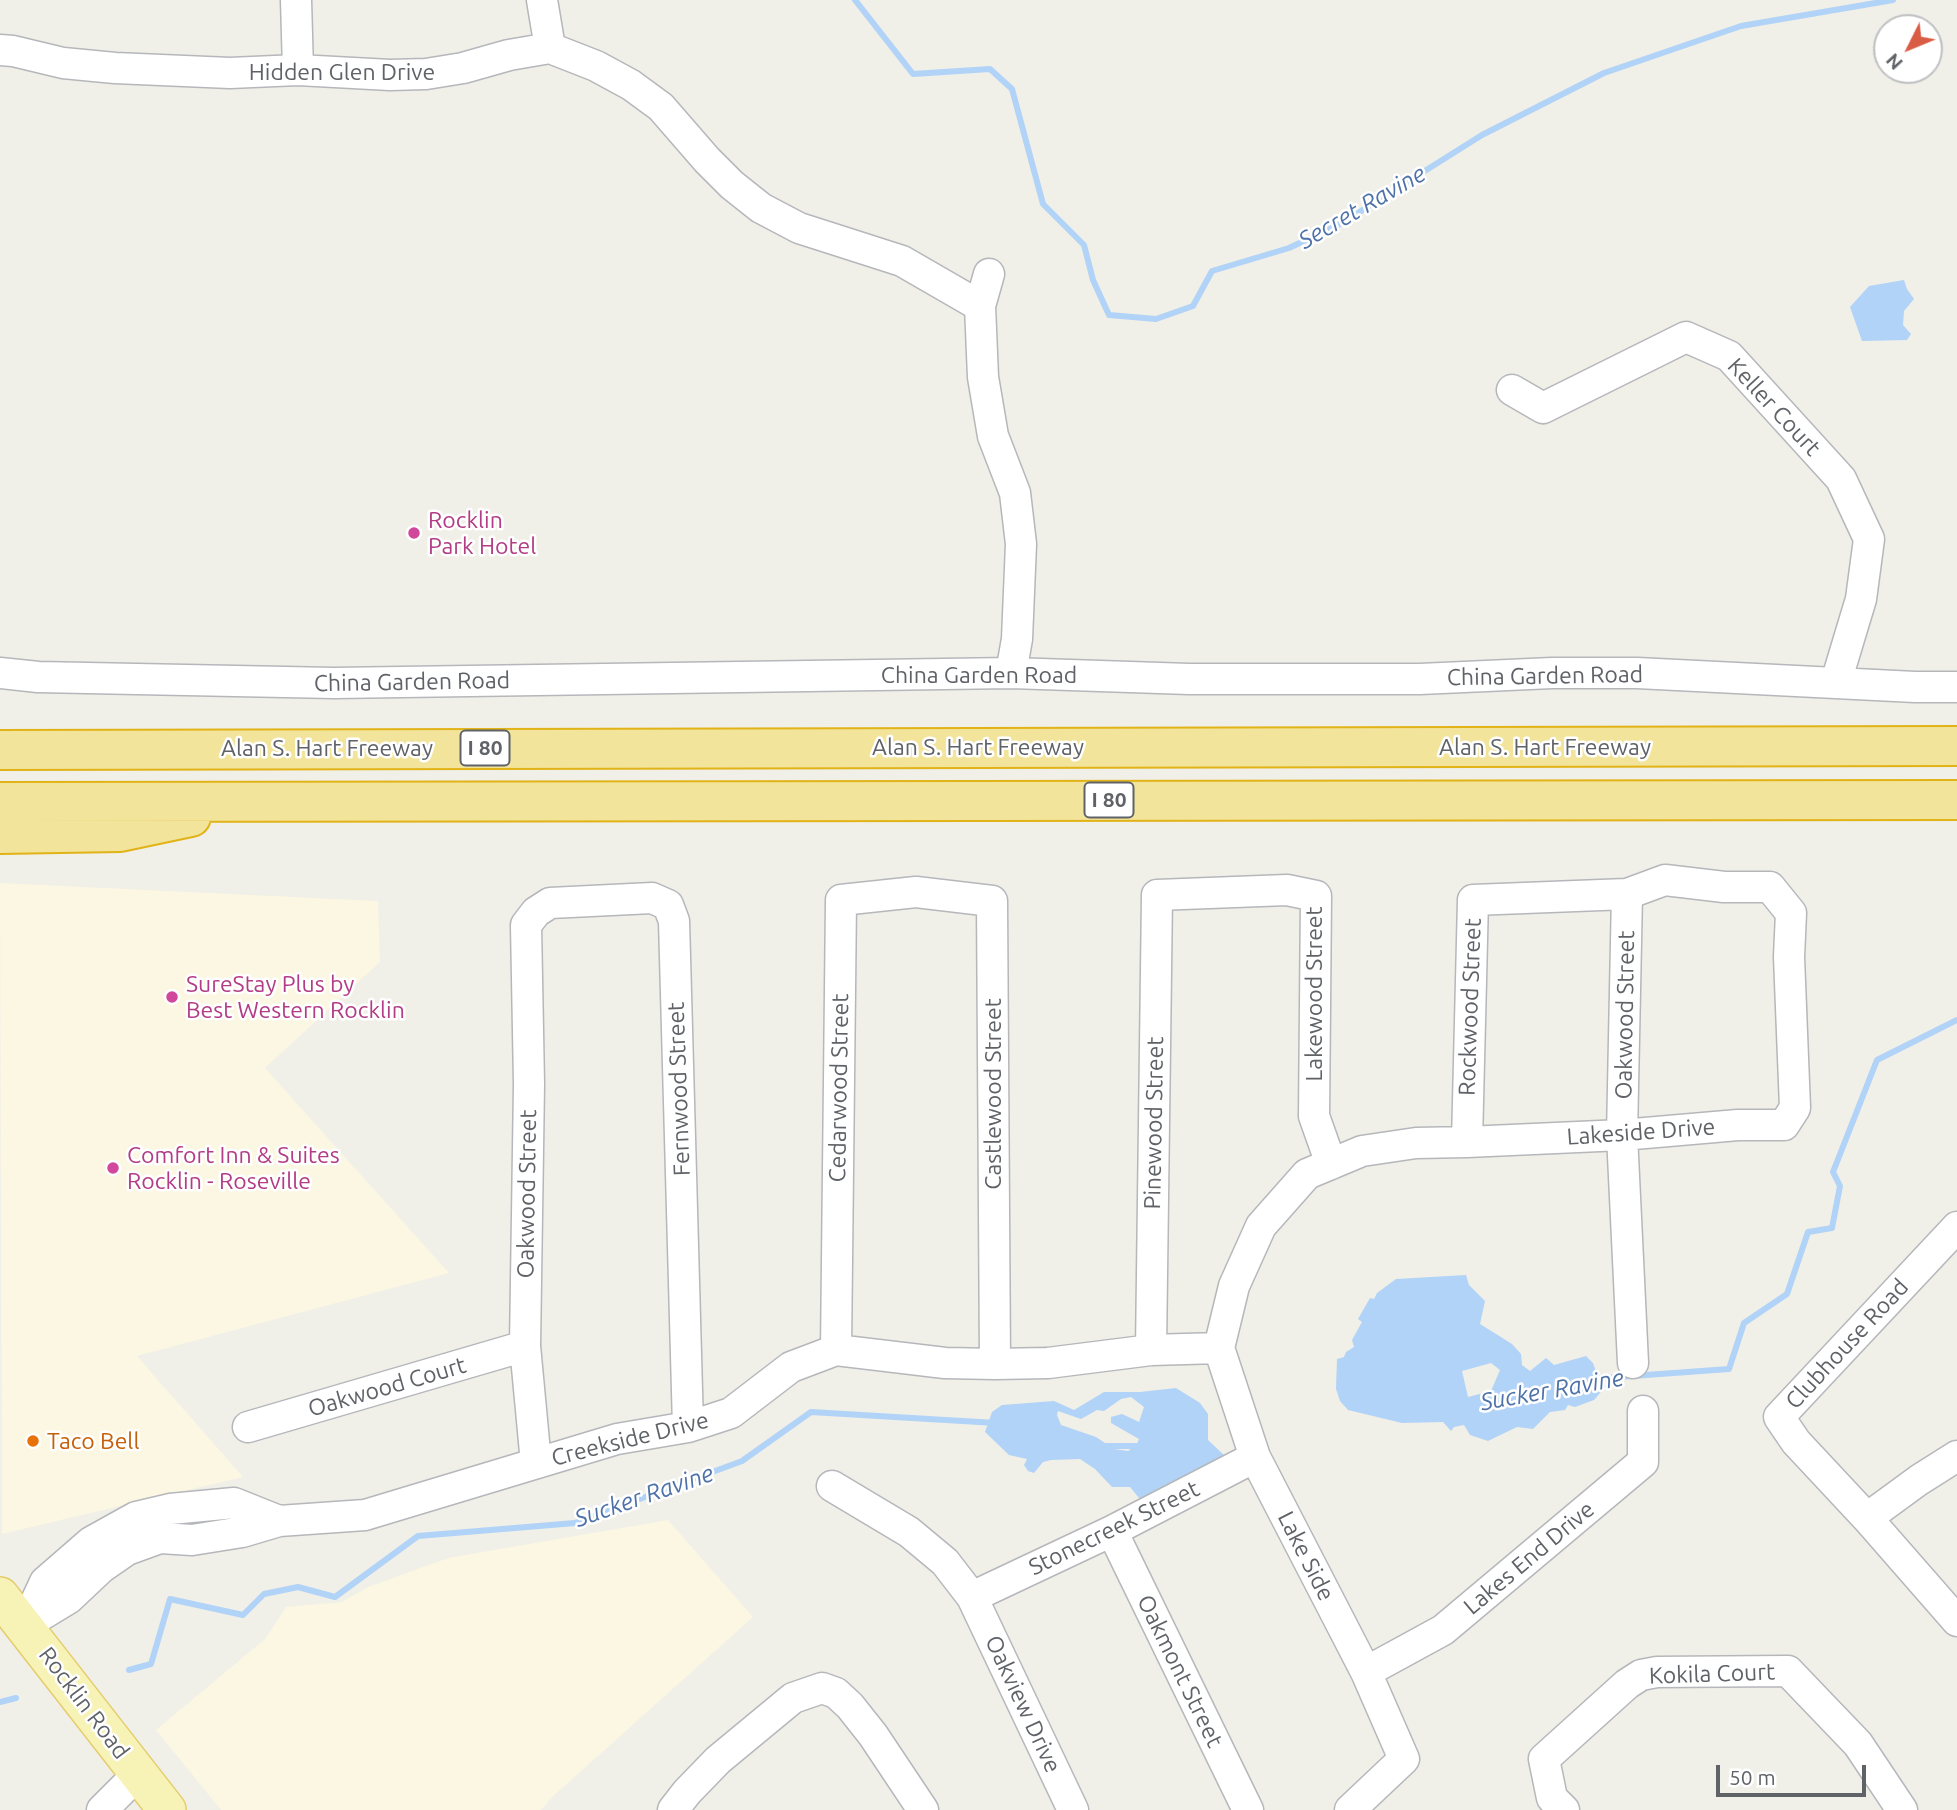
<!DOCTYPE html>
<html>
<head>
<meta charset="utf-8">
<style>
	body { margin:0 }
	#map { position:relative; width:1957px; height:1810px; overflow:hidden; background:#f0efe8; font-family:Ubuntu,sans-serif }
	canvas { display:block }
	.north { position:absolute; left:1873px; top:14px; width:70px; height:70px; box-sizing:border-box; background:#fff; border:2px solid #bfc0c2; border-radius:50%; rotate:227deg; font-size:19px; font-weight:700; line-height:28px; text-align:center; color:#5f6267 }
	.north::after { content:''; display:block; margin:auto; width:24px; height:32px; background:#d95d45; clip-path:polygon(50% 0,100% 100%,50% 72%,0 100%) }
	.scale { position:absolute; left:1716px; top:1765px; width:150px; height:32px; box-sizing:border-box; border:4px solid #5f6267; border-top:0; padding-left:9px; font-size:21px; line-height:24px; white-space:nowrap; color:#5f6267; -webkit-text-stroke:5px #fff; paint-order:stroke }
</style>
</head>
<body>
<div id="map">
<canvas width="1957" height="1810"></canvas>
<div class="north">N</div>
<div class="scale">50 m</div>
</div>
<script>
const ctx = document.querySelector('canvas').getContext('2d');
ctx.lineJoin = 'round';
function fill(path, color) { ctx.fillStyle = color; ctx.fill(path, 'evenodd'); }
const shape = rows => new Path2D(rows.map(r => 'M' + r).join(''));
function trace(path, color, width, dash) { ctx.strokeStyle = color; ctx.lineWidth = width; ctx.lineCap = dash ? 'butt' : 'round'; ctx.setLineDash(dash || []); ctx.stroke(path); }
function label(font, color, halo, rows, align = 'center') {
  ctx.font = font + ' Ubuntu,sans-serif'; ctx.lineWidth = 5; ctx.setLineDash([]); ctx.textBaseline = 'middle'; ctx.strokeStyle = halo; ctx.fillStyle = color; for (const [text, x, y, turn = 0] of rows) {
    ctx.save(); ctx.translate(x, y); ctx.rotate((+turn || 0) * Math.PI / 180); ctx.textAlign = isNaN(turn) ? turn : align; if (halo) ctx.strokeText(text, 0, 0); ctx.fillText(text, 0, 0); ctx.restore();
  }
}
fill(shape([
	[0,883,378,901,380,962,265,1068,449,1273,137,1356,243,1477,2,1534],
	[668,1520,753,1617,551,1798,541,1810,221,1810,156,1730,265,1639,286,1607,342,1602,368,1587,448,1558]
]), '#fbf7e2');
fill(shape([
	[1904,280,1907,289,1914,299,1904,311,1903,325,1911,334,1907,340,1862,341,1850,307,1869,286],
	[1466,1275,1469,1285,1485,1301,1480,1324,1512,1344,1521,1354,1522,1365,1530,1371,1546,1358,1554,1365,1586,1356,1593,1363,1598,1377,1606,1386,1594,1400,1575,1407,1568,1405,1565,1410,1550,1412,1533,1429,1517,1427,1488,1441,1470,1435,1464,1425,1454,1427,1451,1431,1443,1422,1402,1423,1348,1410,1340,1401,1336,1389,1337,1359,1344,1357,1346,1352,1354,1347,1352,1340,1362,1322,1358,1319,1370,1298,1374,1299,1377,1293,1396,1279],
	[1491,1363,1500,1370,1491,1391,1468,1397,1462,1371],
	[1176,1388,1200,1403,1208,1414,1208,1440,1226,1457,1144,1504,1130,1487,1112,1487,1095,1469,1080,1459,1051,1460,1043,1462,1034,1473,1028,1471,1024,1465,1027,1459,1009,1455,985,1432,992,1412,1002,1405,1054,1401,1074,1410,1104,1392,1140,1392],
	[1131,1397,1144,1407,1139,1422,1122,1414,1111,1417,1111,1423,1139,1439,1137,1444,1127,1443,1132,1448,1128,1451,1114,1449,1096,1437,1061,1425,1057,1415,1058,1411,1081,1419,1097,1410,1104,1411,1121,1399]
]), '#b1d3f7');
trace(shape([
	[855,0,913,74,990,69,1012,89,1043,204,1084,245,1093,280,1109,315,1156,319,1193,306,1212,271,1289,248,1342,223,1482,135,1604,73,1741,26,1893,0],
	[1591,1379,1729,1369,1744,1323,1787,1294,1808,1232,1832,1228,1840,1186,1833,1172,1877,1060,1957,1020],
	[1101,1446,1136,1446],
	[129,1670,151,1664,170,1599,243,1615,264,1594,298,1587,335,1597,418,1536,575,1523,742,1461,811,1412,996,1423],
	[0,1702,16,1698]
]), '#b1d3f7', 6);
const minor = shape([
	[296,0,298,70],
	[542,0,550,48],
	[0,50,13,51,63,63,115,68,230,73,298,70,390,75,426,74,463,68,509,55,550,48,596,66,631,85,661,107,707,160,732,185,761,208,799,228,902,261,980,306],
	[989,274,980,306,983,377,993,436,1015,493,1021,544,1017,639,1011,673],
	[1512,390,1543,408,1686,337,1729,356,1841,479,1869,539,1861,599,1836,682],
	[0,673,38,677,334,683,1011,673,1189,679,1420,679,1552,673,1637,673,1915,687,1957,687],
	[1627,894,1622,1135,1633,1363],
	[1957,1227,1779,1417,1796,1442,1867,1518,1957,1621],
	[1219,1348,1234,1286,1261,1226,1307,1174,1362,1151,1416,1143,1467,1142,1622,1135,1738,1125,1784,1125,1795,1108,1789,957,1791,913,1770,887,1724,887,1665,880,1627,894,1473,900,1467,1142],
	[1219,1348,1255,1457,1366,1672,1404,1759,1350,1810],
	[836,1350,841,900,916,892,992,901,995,1364],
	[1151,1350,1157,895,1287,890,1316,896,1314,1116,1331,1164],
	[248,1427,525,1346],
	[536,1463,525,1346,529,1084,526,925,536,912,550,903,652,898,668,905,674,921,688,1427],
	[832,1486,909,1532,945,1562,972,1597,1073,1810],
	[1867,1518,1919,1480,1957,1456],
	[1112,1531,1248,1810],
	[972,1597,1112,1531,1255,1457],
	[25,1625,68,1599,101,1568,127,1550,160,1538,192,1540,242,1532,279,1521,365,1515,617,1439,688,1427,731,1413,791,1367,836,1350,945,1363,995,1364,1048,1363,1151,1350,1219,1348],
	[25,1625,45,1582,91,1542,136,1517,170,1509,234,1503,279,1521],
	[1366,1672,1443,1630,1643,1462,1643,1411],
	[102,1810,138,1774],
	[673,1810,687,1792,718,1760,793,1698,822,1688,836,1693,850,1706,873,1735,923,1810],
	[1564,1810,1552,1798,1544,1759,1627,1684,1641,1675,1657,1672,1788,1671,1858,1744,1902,1810]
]);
const major = shape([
	[0,1596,167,1810]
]);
const highway = shape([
	[0,750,1957,746],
	[0,802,1957,800],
	[0,834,120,832,191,817]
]);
trace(minor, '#b5b7bb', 33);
trace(major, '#e4cd6d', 40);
trace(highway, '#e1b317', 42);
trace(minor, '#fff', 30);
trace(major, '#f7f2b6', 37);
trace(highway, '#f3e49c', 38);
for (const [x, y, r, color] of [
	[414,533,7,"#d1479c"],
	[172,997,7,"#d1479c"],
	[113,1168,7,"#d1479c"],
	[33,1441,7,"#e8710a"]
]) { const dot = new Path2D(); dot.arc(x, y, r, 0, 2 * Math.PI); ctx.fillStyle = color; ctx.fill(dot); trace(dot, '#fff', 2.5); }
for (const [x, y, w] of [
	[485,748,49],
	[1109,800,49]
]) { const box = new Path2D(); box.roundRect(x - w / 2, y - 17.5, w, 35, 5); ctx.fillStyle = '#fff'; ctx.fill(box); trace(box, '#5f6267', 2); }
label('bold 21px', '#5f6267', null, [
	["I 80",485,748],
	["I 80",1109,800]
]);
label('23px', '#5f6267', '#fff', [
	["Hidden Glen Drive",342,72],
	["Keller Court",1774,407,47],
	["China Garden Road",979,675],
	["China Garden Road",1545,676,-1],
	["China Garden Road",412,682,-1],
	["Alan S. Hart Freeway",978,747],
	["Alan S. Hart Freeway",1545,747],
	["Alan S. Hart Freeway",327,748],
	["Lakewood Street",1314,994,-90],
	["Rockwood Street",1470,1007,-88],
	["Oakwood Street",1625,1015,-89],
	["Cedarwood Street",839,1088,-89],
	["Fernwood Street",679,1089,-92],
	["Castlewood Street",993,1094,-90],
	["Pinewood Street",1154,1123,-89],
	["Lakeside Drive",1641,1132,-4],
	["Oakwood Street",527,1194,-89],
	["Clubhouse Road",1847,1344,-47],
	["Oakwood Court",387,1387,-16],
	["Creekside Drive",630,1439,-14],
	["Stonecreek Street",1114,1528,-26],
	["Lake Side",1306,1556,63],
	["Lakes End Drive",1529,1558,-40],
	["Oakmont Street",1180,1671,64],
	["Kokila Court",1712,1674,-2],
	["Rocklin Road",84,1703,53],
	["Oakview Drive",1023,1704,65]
]);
label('23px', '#b23c85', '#fff', [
	["Rocklin",428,520],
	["Park Hotel",428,546],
	["SureStay Plus by",186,984],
	["Best Western Rocklin",186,1010],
	["Comfort Inn & Suites",127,1155],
	["Rocklin - Roseville",127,1181]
], 'left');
label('23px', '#c56008', '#fff', [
	["Taco Bell",47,1441]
], 'left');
label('italic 24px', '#4e72a8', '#fff', [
	["Secret Ravine",1362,207,-30],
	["Sucker Ravine",1552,1390,-10],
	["Sucker Ravine",644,1496,-19]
]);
</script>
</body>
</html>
